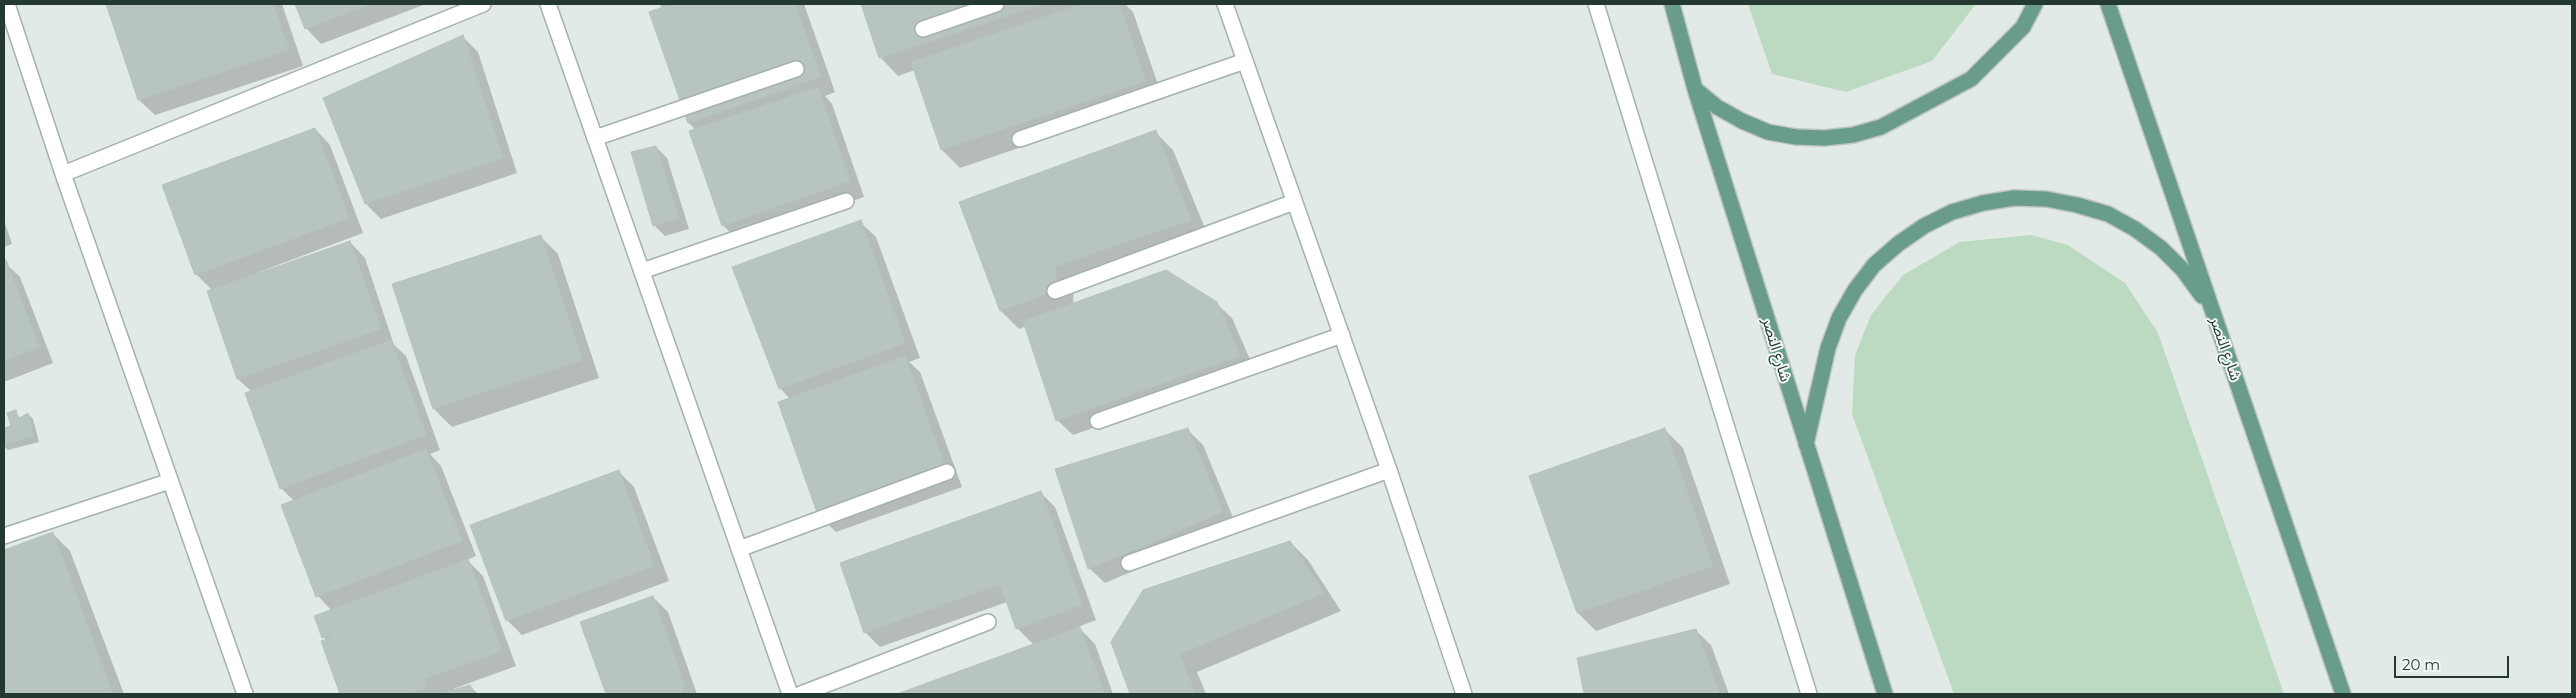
<!DOCTYPE html>
<html>
<head>
<meta charset="utf-8">
<style>
	body { margin:0 }
	#map { position:relative; width:2576px; height:698px; overflow:hidden; background:#e1eae6; font-family:Montserrat,sans-serif }
	canvas { display:block }
	.frame { position:absolute; inset:0; border:5px solid #233932; pointer-events:none }
	.scale { position:absolute; left:2394px; top:656px; width:115px; height:22px; box-sizing:border-box; border:2px solid #233932; border-top:0; padding-left:6px; font-size:15px; line-height:18px; white-space:nowrap; color:#233932; -webkit-text-stroke:4px #f1f7f4; paint-order:stroke }
</style>
</head>
<body>
<div id="map">
<canvas width="2576" height="698"></canvas>
<div class="frame"></div>
<div class="scale">20 m</div>
</div>
<script>
const ctx = document.querySelector('canvas').getContext('2d');
ctx.lineJoin = 'round';
function fill(path, color) { ctx.fillStyle = color; ctx.fill(path, 'evenodd'); }
const shape = rows => new Path2D(rows.map(r => 'M' + r).join(''));
function trace(path, color, width, dash) { ctx.strokeStyle = color; ctx.lineWidth = width; ctx.lineCap = dash ? 'butt' : 'round'; ctx.setLineDash(dash || []); ctx.stroke(path); }
function label(font, color, halo, rows, align = 'center') {
  ctx.font = font + ' Montserrat,"Noto Sans Arabic",sans-serif'; ctx.lineWidth = 4; ctx.setLineDash([]); ctx.textBaseline = 'middle'; ctx.strokeStyle = halo; ctx.fillStyle = color; for (const [text, x, y, turn = 0] of rows) {
    ctx.save(); ctx.translate(x, y); ctx.rotate((+turn || 0) * Math.PI / 180); ctx.textAlign = isNaN(turn) ? turn : align; if (halo) ctx.strokeText(text, 0, 0); ctx.fillText(text, 0, 0); ctx.restore();
  }
}
fill(shape([
	[1748,4,1976,4,1932,61,1846,92,1772,74],
	[2031,235,2068,245,2125,283,2158,333,2284,694,1954,694,1852,414,1855,355,1871,315,1903,275,1960,242]
]), '#bcdac2');
fill(shape([
	[111,4,282,4,303,66,155,115,139,100,108,5],
	[296,4,426,4,321,44,306,28],
	[659,4,804,4,835,92,825,96,832,104,864,197,738,241,723,225,696,130,689,123,650,13,663,8],
	[862,4,1125,4,1133,12,1163,99,960,168,942,150,915,70,898,76,880,57],
	[463,37,478,52,517,173,381,219,366,204],
	[315,129,330,145,363,233,259,272,259,274,350,242,365,258,394,345,406,356,440,450,430,454,441,466,476,556,467,560,483,576,516,666,453,689,454,691,470,686,478,694,341,694,323,642,327,641,324,637,332,611,318,596,294,501,281,488,252,392,238,379,208,292,212,290,196,274],
	[1155,132,1173,150,1209,238,1074,284,1073,305,1216,303,1232,318,1255,371,1073,435,1057,420,1026,326,1019,329,1001,311],
	[656,147,667,158,689,229,665,236,654,225],
	[4,220,12,244,4,247],
	[860,222,876,237,920,358,909,362,920,372,962,487,836,532,820,517,790,399,780,388],
	[540,236,558,254,599,378,452,427,434,409,394,285],
	[4,262,20,277,53,363,4,382],
	[15,412,21,419,28,414,33,419,39,442,8,450,4,446,4,426,5,429,12,427],
	[1188,430,1203,445,1237,527,1105,583,1089,568],
	[1665,430,1683,448,1730,584,1596,631,1578,613],
	[619,472,634,487,669,581,522,635,507,620],
	[1040,492,1055,507,1096,620,1078,627,1095,644,1113,694,900,694,1034,645,1017,628,1007,602,880,647,865,632],
	[52,533,70,551,124,694,4,694,4,551],
	[1290,542,1308,560,1341,611,1197,672,1206,694,1131,694,1112,642],
	[653,597,668,612,697,694,607,694,582,622],
	[1695,630,1711,645,1729,694,1585,694,1578,659]
]), '#0003');
const building = shape([
	[106,4,273,4,289,50,138,100,106,4],
	[295,4,371,4,305,29,295,4],
	[672,4,795,4,821,77,688,123,649,12,672,4],
	[861,4,1043,4,879,58,861,4],
	[1082,4,1119,4,1146,81,941,150,911,62,1082,4],
	[463,35,503,158,365,204,323,98,463,35],
	[818,87,850,181,722,226,689,131,818,87],
	[315,128,349,218,195,275,162,185,315,128],
	[1156,130,1191,220,1056,266,1055,291,1000,311,959,202,1156,130],
	[656,146,679,218,653,226,631,152,656,146],
	[861,220,905,343,779,389,732,267,861,220],
	[541,235,582,360,433,409,392,284,541,235],
	[350,241,381,329,237,379,207,291,350,241],
	[6,260,39,347,4,361,4,261,6,260],
	[1166,270,1217,302,1240,356,1056,421,1023,321,1166,270],
	[391,340,426,435,280,489,245,393,391,340],
	[905,356,947,472,819,518,778,402,905,356],
	[16,410,18,419,28,413,34,436,4,444,4,428,11,426,7,413,16,410],
	[1188,428,1223,512,1088,569,1055,469,1188,428],
	[1665,428,1713,566,1577,613,1529,476,1665,428],
	[426,449,462,541,316,597,281,505,426,449],
	[619,470,654,566,506,621,470,525,619,470],
	[1041,491,1082,605,1016,629,1000,584,864,633,840,563,1041,491],
	[53,532,113,694,4,694,4,550,53,532],
	[1290,541,1324,593,1180,654,1195,694,1130,694,1111,642,1143,590,1290,541],
	[468,559,502,651,424,679,427,687,407,694,340,694,321,641,331,638,330,635,322,638,314,616,468,559],
	[653,596,685,686,681,694,606,694,580,622,653,596],
	[1080,627,1105,694,897,694,1080,627],
	[1696,629,1720,694,1584,694,1577,658,1696,629],
	[470,685,475,694,438,694,470,685]
]);
fill(building, '#b7c5be');
trace(building, '#b4c3bc', 1);
const lane = shape([
	[923,29,996,4],
	[595,138,796,69],
	[1020,139,1245,61],
	[642,271,846,201],
	[1055,291,1294,202],
	[1098,421,1342,335],
	[739,549,947,472],
	[1129,563,1389,470],
	[801,694,988,622]
]);
const street = shape([
	[7,4,63,174,245,694],
	[548,4,790,694],
	[1225,4,1389,470,1464,694],
	[63,174,483,4],
	[4,536,170,481]
]);
const secondary = shape([
	[1596,4,1809,694]
]);
const primary = shape([
	[1672,4,1695,89,1885,694],
	[2108,4,2343,694],
	[1695,89,1717,107,1742,121,1768,132,1796,137,1824,138,1853,135,1881,127,1971,79,2023,27,2035,4],
	[1806,444,1828,348,1839,318,1855,290,1874,265,1898,244,1924,226,1952,212,1983,203,2014,198,2046,199,2077,205,2108,214,2135,229,2161,248,2183,270,2202,296]
]);
trace(lane, '#a4b1ac', 18);
trace(street, '#a4b1ac', 18);
trace(secondary, '#a1b5ad', 18);
trace(primary, '#bdc4c2', 18);
trace(lane, '#fff', 15);
trace(street, '#fff', 15);
trace(secondary, '#fff', 15);
trace(primary, '#699c8c', 15);
label('15px', '#233932', '#f1f7f4', [
	["شارع النصر",2225,349,71],
	["شارع النصر",1776,350,73]
]);
</script>
</body>
</html>
